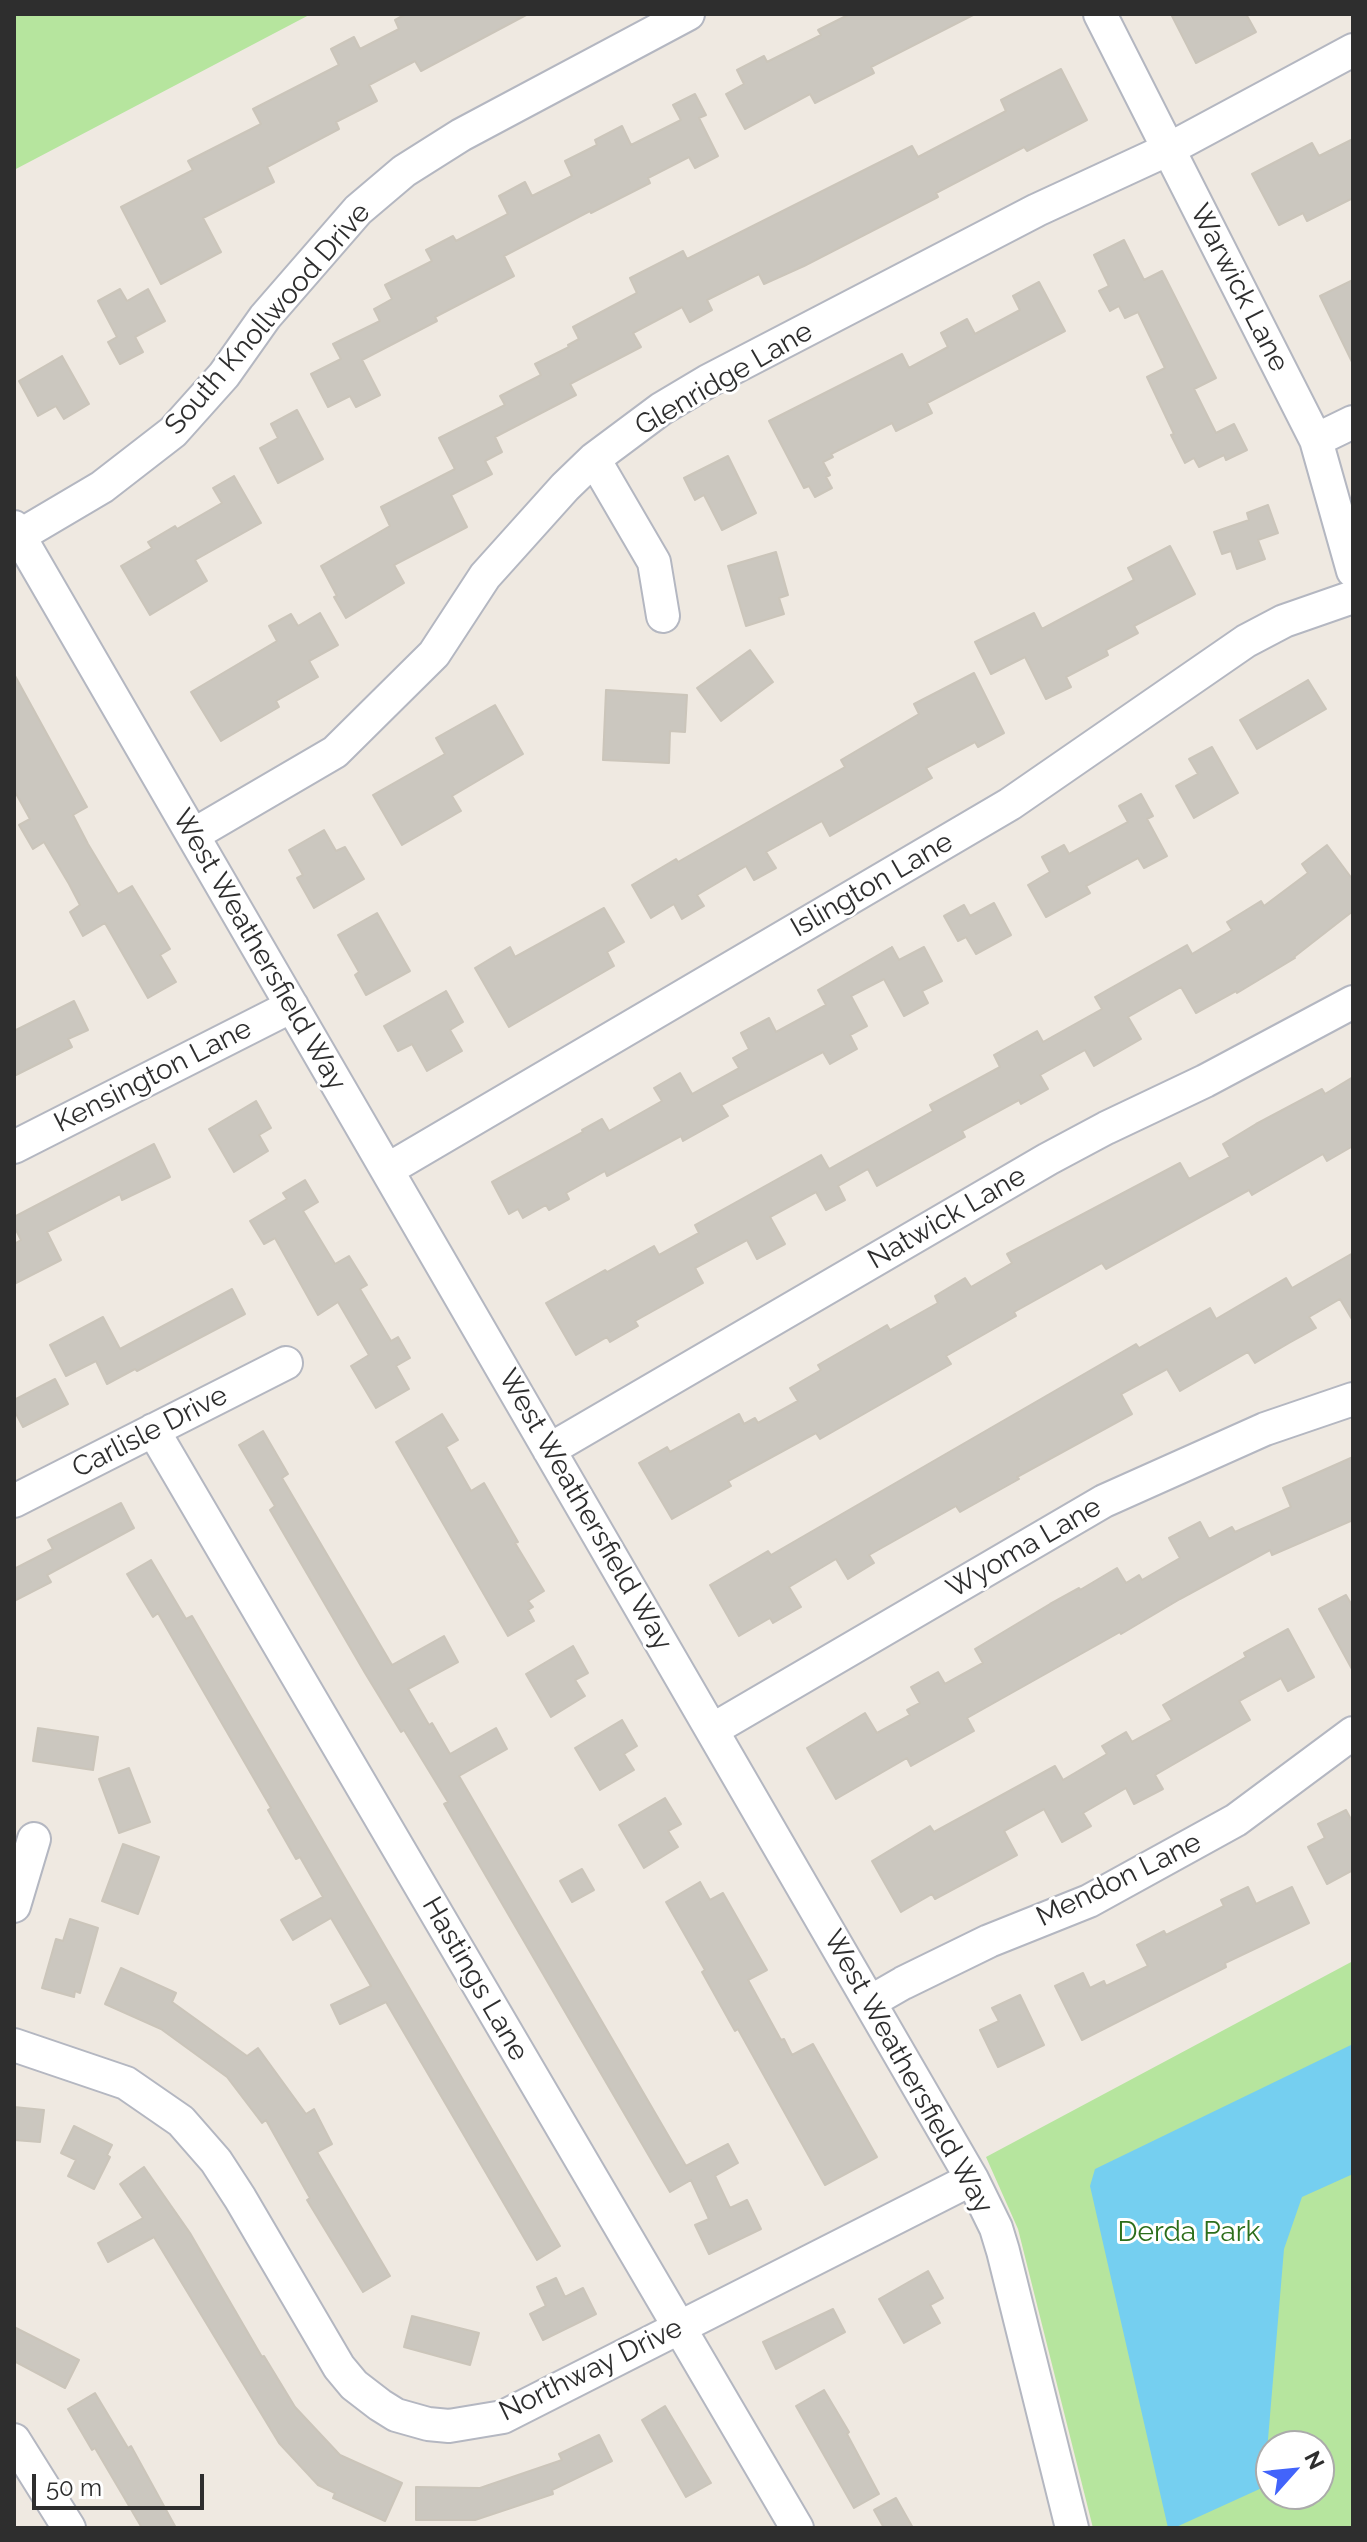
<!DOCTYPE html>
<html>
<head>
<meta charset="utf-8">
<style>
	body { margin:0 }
	#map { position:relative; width:1367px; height:2542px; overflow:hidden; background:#efe9e1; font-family:Raleway,sans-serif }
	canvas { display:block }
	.frame { position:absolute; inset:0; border:16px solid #2e2e2e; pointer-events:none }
	.north { position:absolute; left:1255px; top:2430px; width:80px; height:80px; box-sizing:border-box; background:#fff; border:2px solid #ababab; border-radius:50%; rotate:63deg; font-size:22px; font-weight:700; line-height:32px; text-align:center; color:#2e2e2e }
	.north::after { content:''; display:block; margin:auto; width:28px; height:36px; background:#4264fb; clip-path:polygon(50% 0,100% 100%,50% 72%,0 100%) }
	.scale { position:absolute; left:32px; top:2474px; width:172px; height:36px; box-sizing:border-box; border:4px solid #2e2e2e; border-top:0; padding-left:10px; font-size:24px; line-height:28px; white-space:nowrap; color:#2e2e2e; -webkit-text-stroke:6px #fff; paint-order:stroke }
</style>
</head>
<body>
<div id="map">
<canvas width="1367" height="2542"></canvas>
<div class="frame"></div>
<div class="north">N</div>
<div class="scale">50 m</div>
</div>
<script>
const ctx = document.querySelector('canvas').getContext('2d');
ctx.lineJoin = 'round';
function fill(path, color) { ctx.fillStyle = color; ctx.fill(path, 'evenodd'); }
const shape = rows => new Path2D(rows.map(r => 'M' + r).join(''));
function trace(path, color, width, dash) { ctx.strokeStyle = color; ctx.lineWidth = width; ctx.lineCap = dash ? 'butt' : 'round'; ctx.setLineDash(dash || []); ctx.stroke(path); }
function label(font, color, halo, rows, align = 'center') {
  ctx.font = font + ' Raleway,sans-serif'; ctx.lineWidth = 6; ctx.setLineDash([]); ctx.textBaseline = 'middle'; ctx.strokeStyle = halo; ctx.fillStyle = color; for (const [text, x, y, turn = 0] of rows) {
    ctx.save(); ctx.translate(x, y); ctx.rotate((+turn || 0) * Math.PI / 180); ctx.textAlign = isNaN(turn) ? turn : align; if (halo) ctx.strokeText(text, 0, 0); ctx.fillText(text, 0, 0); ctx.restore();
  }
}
fill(shape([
	[14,14,311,14,14,170],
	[1353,1961,1353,2528,1093,2528,1018,2229,986,2157],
	[1271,2446,1319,2446,1319,2494,1271,2494]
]), '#b6e59e');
fill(shape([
	[1353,2044,1353,2174,1302,2197,1284,2249,1264,2487,1174,2528,1168,2528,1090,2186,1095,2169]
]), '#75cff0');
const building = shape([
	[406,14,528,14,421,71,415,61,369,85,377,101,336,122,339,129,267,167,274,182,203,218,221,252,161,284,121,207,193,170,188,161,261,124,253,109,339,65,331,49,354,37,360,49,399,29,395,20,406,14],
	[850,14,975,14,871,67,874,73,815,103,810,94,745,129,726,94,744,84,737,70,764,56,767,62,821,35,818,30,850,14],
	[1171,14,1246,14,1256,32,1196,63,1171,14],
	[1061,69,1087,120,1027,151,1024,147,936,193,938,197,804,266,764,284,759,274,707,300,712,310,690,322,682,307,633,333,641,347,570,384,576,395,495,437,502,452,485,461,492,474,451,495,467,527,394,565,404,583,346,618,334,597,337,596,321,566,390,526,381,507,455,469,439,438,505,405,500,396,541,375,535,364,569,347,568,345,579,339,573,327,637,293,630,278,683,251,687,259,912,146,918,157,1006,111,1001,100,1061,69],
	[695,94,706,115,699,118,718,156,695,168,689,157,648,178,650,183,591,213,590,211,504,256,514,276,435,317,437,321,362,360,380,395,356,407,350,396,328,407,311,374,341,359,333,344,380,321,374,309,392,299,385,285,432,261,426,250,453,236,456,241,508,214,499,196,525,182,532,196,572,176,565,161,597,145,595,140,622,126,631,145,681,120,673,105,695,94],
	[1353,139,1353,198,1307,221,1303,213,1279,225,1252,174,1312,143,1319,156,1353,139],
	[1124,240,1144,280,1162,271,1216,378,1194,389,1216,433,1234,424,1247,450,1226,460,1224,455,1199,467,1194,458,1185,463,1171,435,1174,434,1147,377,1165,368,1138,312,1125,318,1119,306,1110,311,1099,291,1109,286,1094,255,1124,240],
	[1353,280,1353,364,1320,296,1353,280],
	[1039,282,1065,331,927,403,932,413,896,431,892,423,831,454,833,457,823,462,830,475,826,477,832,488,815,497,809,486,804,488,769,421,902,354,909,368,948,347,941,333,967,319,975,334,1020,310,1013,296,1039,282],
	[120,289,127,301,148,289,165,321,135,337,143,352,120,364,108,342,117,337,98,301,120,289],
	[62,356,89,404,64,419,56,406,38,416,19,381,62,356],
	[297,410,323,459,278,483,260,448,278,438,271,424,297,410],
	[728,456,756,513,722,530,704,495,695,500,684,478,728,456],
	[234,476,261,523,195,560,207,581,150,615,121,566,152,548,148,542,175,526,177,529,222,503,213,488,234,476],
	[1268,505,1278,533,1258,540,1265,559,1237,569,1231,551,1222,554,1214,532,1249,520,1247,513,1268,505],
	[1170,546,1195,594,1134,626,1138,633,1106,650,1108,655,1066,677,1071,687,1046,699,1025,657,991,674,975,642,1034,613,1042,629,1134,580,1128,568,1170,546],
	[776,552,788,595,779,598,784,614,746,626,728,566,776,552],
	[320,613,338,645,309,661,318,677,276,701,279,707,221,741,191,692,277,641,269,626,291,614,298,626,320,613],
	[750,650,773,682,721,721,697,688,750,650],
	[974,673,1004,733,978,747,975,742,926,768,932,778,830,836,822,821,766,852,776,868,754,880,746,866,697,895,704,906,682,919,674,904,651,918,632,885,676,859,678,862,845,767,841,760,919,714,914,704,974,673],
	[14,674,87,807,73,815,88,844,118,894,132,886,170,949,160,955,176,982,148,998,105,923,83,936,70,912,80,905,69,884,44,842,33,849,19,825,30,819,14,790,14,674],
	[1308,680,1326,709,1257,749,1240,720,1308,680],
	[606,690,687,695,685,732,670,731,669,763,603,760,606,690],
	[495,705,523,754,452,796,461,811,402,845,373,795,445,754,436,738,495,705],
	[1212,747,1238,793,1194,818,1176,786,1198,774,1189,759,1212,747],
	[1141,794,1153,816,1147,819,1167,856,1144,868,1138,858,1086,886,1090,893,1046,917,1028,885,1050,872,1042,857,1064,845,1069,854,1128,822,1119,806,1141,794],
	[324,830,336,851,345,847,364,879,314,908,297,878,303,875,289,850,324,830],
	[1327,845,1353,880,1353,911,1294,957,1295,958,1237,993,1236,991,1196,1013,1181,987,1128,1017,1141,1039,1094,1066,1085,1050,1040,1075,1048,1089,1021,1104,1019,1100,962,1131,965,1137,877,1186,868,1169,838,1186,845,1200,826,1210,816,1192,770,1217,785,1244,757,1259,747,1240,695,1268,703,1283,635,1321,638,1326,610,1342,607,1337,576,1355,546,1303,605,1270,607,1272,654,1246,659,1255,699,1233,695,1225,821,1155,829,1169,933,1111,930,1105,1000,1067,994,1055,1037,1031,1043,1042,1102,1009,1095,997,1187,945,1192,954,1232,930,1227,922,1261,901,1264,906,1308,873,1302,864,1327,845],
	[994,903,1011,935,976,954,966,937,958,941,944,916,964,905,970,916,994,903],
	[604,908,624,942,607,952,614,966,509,1027,475,968,510,947,515,957,604,908],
	[377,913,410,971,366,995,355,975,359,972,338,935,377,913],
	[892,947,899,960,924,947,942,981,922,991,928,1003,904,1016,884,979,851,996,867,1026,850,1035,857,1049,830,1064,823,1052,721,1105,728,1116,683,1141,681,1136,607,1176,605,1171,566,1193,569,1199,549,1210,546,1205,523,1218,518,1209,509,1214,492,1182,583,1132,582,1130,602,1119,609,1131,662,1101,654,1088,680,1073,692,1094,739,1068,733,1058,749,1049,741,1033,769,1018,776,1032,826,1005,818,990,892,947],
	[446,991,463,1022,450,1030,462,1051,427,1071,412,1044,398,1051,384,1026,446,991],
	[74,1001,88,1030,68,1039,72,1047,14,1076,14,1031,74,1001],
	[1353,1077,1353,1146,1327,1161,1323,1154,1252,1195,1249,1190,1106,1269,1102,1263,1014,1312,1016,1316,946,1356,951,1364,820,1439,816,1433,728,1481,731,1486,672,1519,639,1463,667,1447,670,1452,739,1414,744,1424,755,1418,758,1423,798,1401,790,1388,821,1370,818,1365,887,1325,890,1330,938,1303,935,1296,965,1278,971,1287,1012,1263,1007,1254,1180,1163,1189,1179,1230,1157,1223,1144,1256,1124,1322,1089,1325,1094,1353,1077],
	[256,1101,271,1128,259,1135,268,1151,234,1172,209,1129,256,1101],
	[154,1144,170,1177,122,1200,120,1194,47,1232,61,1260,14,1284,14,1244,21,1240,14,1226,14,1217,154,1144],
	[305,1180,318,1202,303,1211,335,1264,349,1256,367,1285,360,1289,391,1341,398,1337,410,1358,396,1366,409,1389,376,1408,351,1366,369,1355,338,1302,318,1315,275,1238,264,1244,250,1221,287,1199,283,1193,305,1180],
	[1353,1253,1353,1321,1340,1299,1309,1317,1316,1328,1289,1343,1255,1363,1248,1352,1180,1391,1167,1369,1121,1394,1132,1414,1017,1477,1019,1479,960,1512,956,1506,869,1555,874,1563,848,1579,836,1559,789,1587,801,1607,773,1623,770,1618,739,1636,710,1585,768,1551,771,1555,1136,1344,1139,1348,1210,1308,1216,1319,1286,1278,1292,1288,1353,1253],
	[232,1289,245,1314,137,1371,135,1369,107,1384,96,1361,66,1376,50,1345,103,1317,120,1349,232,1289],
	[55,1379,68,1404,23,1427,14,1410,14,1400,55,1379],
	[442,1414,458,1440,446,1447,471,1491,484,1483,518,1542,515,1543,544,1591,528,1601,533,1607,528,1610,534,1621,508,1636,396,1442,442,1414],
	[263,1431,288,1474,282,1478,392,1665,444,1636,458,1662,408,1689,429,1725,432,1723,450,1754,496,1728,507,1749,459,1776,686,2166,728,2144,738,2163,715,2176,730,2208,747,2200,761,2229,709,2254,695,2225,709,2219,691,2180,670,2192,444,1804,448,1802,404,1730,401,1732,365,1673,270,1510,275,1506,239,1445,263,1431],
	[1353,1457,1353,1520,1272,1555,1270,1550,1180,1599,1121,1634,1120,1632,967,1718,974,1731,911,1766,907,1758,836,1799,807,1748,865,1713,877,1733,910,1715,907,1710,920,1703,911,1687,938,1672,945,1684,983,1663,975,1649,1050,1604,1079,1588,1080,1590,1117,1568,1126,1583,1139,1575,1142,1580,1180,1558,1169,1538,1200,1522,1209,1539,1232,1527,1235,1532,1291,1507,1283,1488,1353,1457],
	[121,1503,134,1528,47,1575,51,1582,14,1601,14,1569,53,1549,48,1540,121,1503],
	[151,1560,186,1619,192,1616,217,1659,560,2246,537,2260,386,2002,340,2024,331,2005,371,1986,331,1918,293,1940,281,1920,323,1897,300,1857,296,1859,268,1810,271,1808,158,1613,153,1617,127,1574,151,1560],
	[1346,1595,1353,1607,1353,1671,1319,1609,1346,1595],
	[1288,1629,1314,1677,1288,1691,1281,1678,1239,1701,1250,1720,1155,1775,1163,1789,1134,1804,1126,1788,1083,1813,1091,1826,1062,1842,1044,1809,1004,1831,1017,1855,935,1899,932,1894,901,1912,872,1861,930,1826,934,1832,1055,1766,1063,1780,1107,1754,1102,1746,1126,1732,1132,1742,1172,1720,1163,1705,1246,1657,1244,1653,1288,1629],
	[573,1646,588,1673,575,1680,585,1696,551,1717,526,1674,573,1646],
	[622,1720,637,1746,624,1754,634,1770,600,1790,575,1748,622,1720],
	[38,1728,98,1737,93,1770,33,1761,38,1728],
	[129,1768,150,1822,119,1833,99,1779,129,1768],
	[665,1798,681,1824,668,1831,678,1847,644,1868,619,1825,665,1798],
	[1346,1810,1353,1823,1353,1870,1327,1884,1308,1847,1325,1838,1318,1824,1346,1810],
	[123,1844,159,1857,138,1914,102,1901,123,1844],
	[582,1869,594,1890,572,1902,560,1881,582,1869],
	[700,1882,710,1900,723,1893,767,1970,748,1980,781,2040,784,2039,792,2055,813,2044,877,2157,825,2185,738,2029,735,2031,702,1972,705,1970,666,1902,700,1882],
	[1248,1887,1256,1904,1292,1887,1309,1923,1225,1963,1226,1967,1082,2040,1055,1986,1083,1973,1090,1988,1104,1981,1106,1986,1148,1966,1137,1945,1164,1931,1166,1935,1224,1906,1221,1900,1248,1887],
	[70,1919,98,1928,80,1993,75,1991,74,1997,42,1988,56,1939,63,1941,70,1919],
	[121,1968,176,1993,172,2002,247,2056,258,2048,306,2114,314,2109,332,2144,317,2152,390,2276,363,2292,307,2200,310,2198,266,2120,262,2123,227,2077,161,2029,105,2004,121,1968],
	[1020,1995,1044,2045,998,2067,980,2030,999,2021,992,2008,1020,1995],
	[14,2107,44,2110,40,2142,14,2140,14,2107],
	[74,2126,112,2145,107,2155,110,2157,94,2189,68,2176,76,2160,61,2153,74,2126],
	[144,2167,190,2233,262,2357,264,2356,295,2407,340,2455,402,2483,385,2521,333,2498,335,2493,318,2485,279,2443,154,2237,108,2262,98,2243,143,2218,120,2184,144,2167],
	[928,2271,943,2298,930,2305,940,2323,904,2343,879,2299,928,2271],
	[556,2278,565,2297,583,2288,596,2314,543,2340,530,2314,546,2306,537,2287,556,2278],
	[833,2309,845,2332,776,2369,763,2342,833,2309],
	[412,2316,479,2333,470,2365,404,2347,412,2316],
	[14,2327,79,2360,65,2388,14,2361,14,2327],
	[824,2390,849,2432,847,2434,879,2494,854,2508,796,2406,824,2390],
	[95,2393,128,2448,131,2446,176,2528,142,2528,95,2448,92,2450,68,2409,95,2393],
	[665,2406,711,2483,686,2497,642,2420,665,2406],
	[599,2435,612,2461,552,2490,553,2494,475,2520,416,2520,416,2487,480,2488,562,2460,559,2454,599,2435],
	[896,2498,913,2528,884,2528,874,2510,896,2498]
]);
fill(building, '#cbc7bf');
trace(building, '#cbc5ba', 2);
const minor = shape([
	[1100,14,1316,440,1353,571],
	[1316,440,1353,422],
	[594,459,654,562,663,616],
	[14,527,972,2179,996,2228,1003,2251,1072,2528],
	[19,536,102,487,173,432,224,375,265,317,358,210,404,171,461,135,688,14],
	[193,835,335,752,434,654,485,576,565,487,594,459,661,409,708,381,1037,210,1169,149,1353,50],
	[14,1147,292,1006],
	[387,1170,1010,804,1246,641,1284,621,1353,597],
	[153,1430,797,2528],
	[549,1450,1048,1159,1106,1128,1205,1081,1353,1002],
	[14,1501,286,1363],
	[712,1730,1104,1501,1265,1429,1353,1399],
	[14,1906,34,1839],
	[870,2002,903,1983,989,1941,1089,1901,1236,1820,1353,1733],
	[14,2045,126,2083,181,2121,216,2161,240,2198,339,2367,354,2385,380,2405,396,2415,428,2424,449,2426,503,2417,972,2179],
	[14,2440,69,2528]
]);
trace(minor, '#b4b7c1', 36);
trace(minor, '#fff', 32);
label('28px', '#2e2e2e', '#fff', [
	["Warwick Lane",1239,288,63],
	["South Knollwood Drive",268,319,-49],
	["Glenridge Lane",724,379,-30],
	["Islington Lane",872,885,-30],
	["West Weathersfield Way",259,950,60],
	["Kensington Lane",153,1076,-27],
	["Natwick Lane",947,1218,-30],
	["Carlisle Drive",150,1432,-27],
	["West Weathersfield Way",585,1510,60],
	["Wyoma Lane",1024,1548,-30],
	["Mendon Lane",1119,1880,-26],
	["Hastings Lane",475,1979,60],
	["West Weathersfield Way",908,2072,61],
	["Northway Drive",591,2370,-26]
]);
label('28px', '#2c6e1b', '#fff', [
	["Derda Park",1189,2233]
]);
</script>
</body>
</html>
